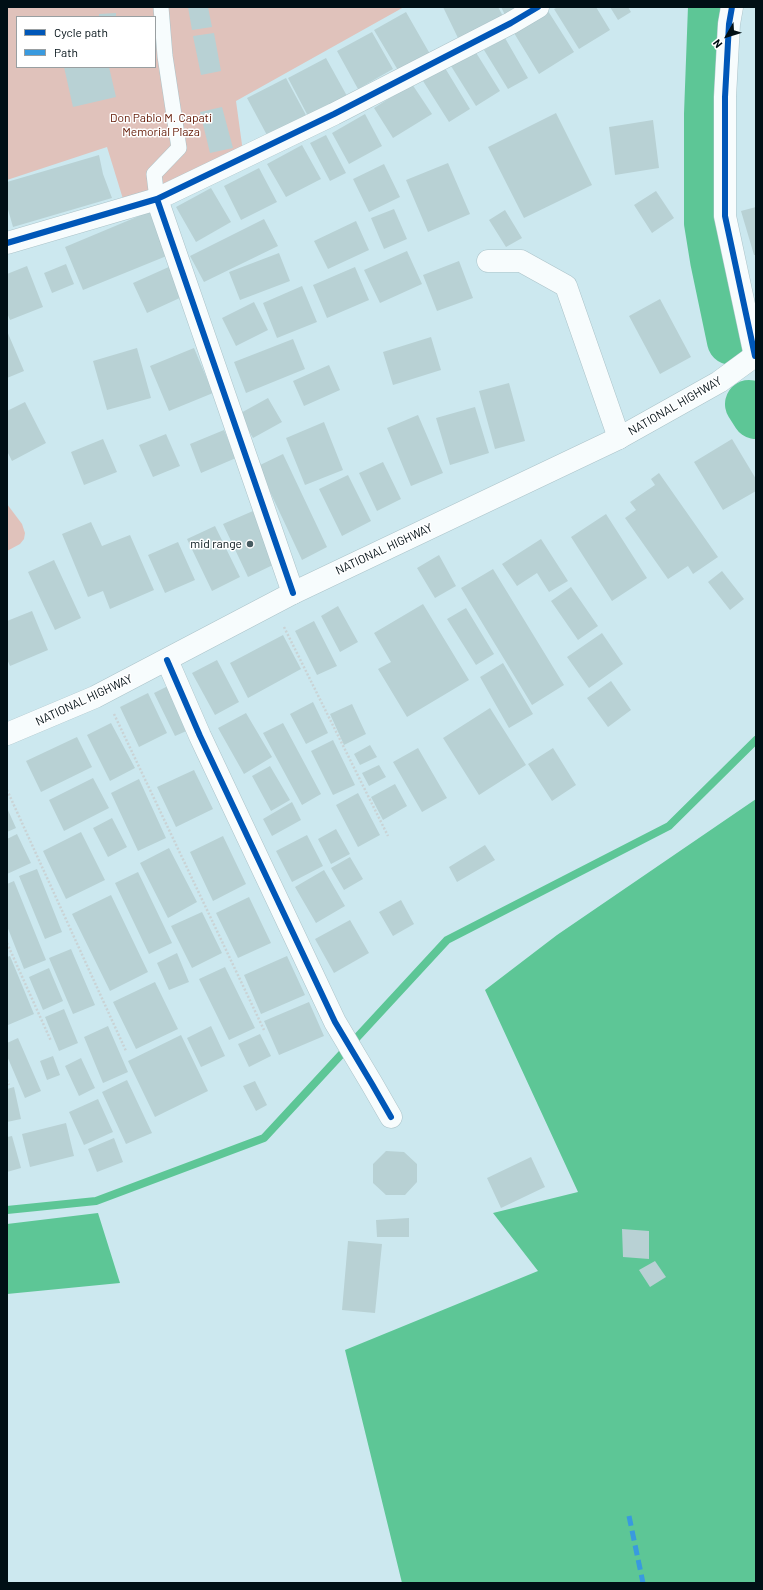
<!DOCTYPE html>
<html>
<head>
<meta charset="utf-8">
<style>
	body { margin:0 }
	#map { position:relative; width:763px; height:1590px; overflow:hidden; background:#cce8ef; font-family:Barlow,sans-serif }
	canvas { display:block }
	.frame { position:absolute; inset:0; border:8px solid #000f15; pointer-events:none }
	.legend { position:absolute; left:16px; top:16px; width:140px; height:52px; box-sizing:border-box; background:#fff; border:1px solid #999fa1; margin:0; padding:5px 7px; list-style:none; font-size:12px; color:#000f15 }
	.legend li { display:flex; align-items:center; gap:8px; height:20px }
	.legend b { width:20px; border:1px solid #999fa1 }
	.north { position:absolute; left:707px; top:16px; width:40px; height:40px; -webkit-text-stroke:3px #fff; paint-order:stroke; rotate:231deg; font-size:11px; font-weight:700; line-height:16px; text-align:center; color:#000f15 }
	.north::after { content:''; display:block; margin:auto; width:14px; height:18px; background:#000f15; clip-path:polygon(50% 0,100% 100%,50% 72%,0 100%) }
</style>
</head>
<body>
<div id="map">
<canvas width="763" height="1590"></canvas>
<div class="frame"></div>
<ul class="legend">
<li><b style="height:5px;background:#0057b8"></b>Cycle path</li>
<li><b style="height:5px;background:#399adf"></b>Path</li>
</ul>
<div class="north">N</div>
</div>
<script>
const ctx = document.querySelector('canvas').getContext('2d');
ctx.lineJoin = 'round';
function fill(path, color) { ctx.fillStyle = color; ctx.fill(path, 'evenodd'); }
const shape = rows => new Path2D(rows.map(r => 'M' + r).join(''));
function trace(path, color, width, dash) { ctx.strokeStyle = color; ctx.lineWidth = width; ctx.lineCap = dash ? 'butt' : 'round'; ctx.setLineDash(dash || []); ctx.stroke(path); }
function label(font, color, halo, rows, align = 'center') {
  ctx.font = font + ' Barlow,sans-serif'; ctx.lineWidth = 3; ctx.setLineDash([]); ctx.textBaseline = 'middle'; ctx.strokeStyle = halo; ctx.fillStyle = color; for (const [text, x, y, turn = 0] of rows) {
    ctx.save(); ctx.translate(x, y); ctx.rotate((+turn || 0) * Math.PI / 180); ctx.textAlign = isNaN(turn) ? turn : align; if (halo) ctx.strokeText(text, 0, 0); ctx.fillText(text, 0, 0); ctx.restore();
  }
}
fill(shape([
	[7,7,404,7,236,101,243,152,205,171,123,199,107,147,7,180],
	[17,17,155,17,155,67,17,67],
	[7,504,22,524,25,533,24,539,20,544,7,551]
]), '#e0c2bb');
fill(shape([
	[756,799,756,1583,402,1583,345,1350,538,1271,493,1213,578,1192,485,990,557,935],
	[98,1213,120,1283,7,1294,7,1224]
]), '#5dc696');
trace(shape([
	[7,1210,96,1201,264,1138,447,940,669,826,756,740]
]), '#5dc696', 8);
trace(shape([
	[712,7,708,114,708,223,714,260,731,341],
	[749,404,756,415]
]), '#5dc696', 48);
fill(shape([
	[188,7,208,7,212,27,192,30],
	[443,7,498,7,503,16,458,38],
	[501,7,522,7,505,15],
	[558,7,596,7,610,30,579,49,554,9],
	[610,7,628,7,631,12,618,20],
	[548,11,574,52,539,74,514,33],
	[406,12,430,54,399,72,374,30],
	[116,13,116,17,99,17,99,14],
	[372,32,393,69,358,89,337,51],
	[214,33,221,71,201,75,193,36],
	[505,38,528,78,508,89,484,50],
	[475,51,500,91,476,106,451,66],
	[326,58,347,96,308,116,288,78],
	[64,67,109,67,116,97,73,107],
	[445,68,470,109,449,122,423,81],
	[286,78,307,117,268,137,247,98],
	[412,84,432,114,393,138,374,108],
	[222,107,233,148,210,153,200,112],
	[556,113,592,185,524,218,488,147],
	[365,114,382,146,349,164,332,133],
	[653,120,659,168,615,175,609,127],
	[326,135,346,173,330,181,310,143],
	[302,145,321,179,286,197,267,164],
	[99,155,103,174,112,198,13,227,7,206,7,182],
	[448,163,470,214,428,232,406,180],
	[384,164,400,197,369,212,353,179],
	[259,168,277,202,241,220,224,186],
	[211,188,231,222,196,242,176,207],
	[656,191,674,218,652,233,634,205],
	[756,207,756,255,754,255,741,211],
	[394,209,407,239,384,249,371,218],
	[505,210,522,238,506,247,489,220],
	[151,211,169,255,83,290,65,247],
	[264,219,278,246,204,282,190,256],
	[356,221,369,250,328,269,314,241],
	[407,251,422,284,380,303,364,270],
	[279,253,290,281,240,300,229,272],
	[459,261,473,298,437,311,423,275],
	[66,264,74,284,52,293,44,273],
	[27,266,43,307,10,320,7,313,7,274],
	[171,266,184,296,147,313,133,283],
	[355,267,369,300,327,318,313,285],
	[302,286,317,322,277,338,263,303],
	[660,299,691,357,660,374,629,316],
	[254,302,268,330,236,346,222,318],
	[7,331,24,371,7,378],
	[431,337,441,370,393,385,383,352],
	[293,339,305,369,246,393,234,362],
	[137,348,151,398,107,410,93,361],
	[194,348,213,393,169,411,150,366],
	[329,365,340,390,304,406,293,381],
	[509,383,525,441,495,449,479,391],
	[268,398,282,422,253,438,239,414],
	[25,402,46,443,12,461,7,451,7,411],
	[475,407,489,453,450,465,436,418],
	[418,415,443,473,411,486,387,428],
	[324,422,343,470,305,485,286,438],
	[224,430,236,458,201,473,190,444],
	[166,434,180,466,153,477,139,445],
	[103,439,117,472,84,485,71,452],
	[732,439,756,479,756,491,723,510,694,462],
	[283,454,327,547,302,560,258,466],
	[383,462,401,499,377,511,359,473],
	[659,473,718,557,693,574,688,566,668,579,625,518,636,510,630,502,655,485,651,479],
	[348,475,371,521,342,536,319,489],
	[253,511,277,563,248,577,223,524],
	[606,514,647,578,612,601,571,537],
	[91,522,102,546,130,535,154,590,110,609,103,591,88,597,62,534],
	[215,526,240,577,212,591,187,539],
	[541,539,568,581,549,592,537,573,517,586,502,564],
	[178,542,195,580,165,593,148,555],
	[439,555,456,586,435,598,417,568],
	[54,560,81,618,55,630,28,572],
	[493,569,564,685,532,705,461,588],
	[722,571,744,599,730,610,708,582],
	[571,587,598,626,578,640,551,601],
	[423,604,469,680,407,717,378,669,391,662,374,633],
	[338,606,358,642,340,652,321,616],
	[466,608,494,654,476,665,447,619],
	[32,611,48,650,10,666,7,659,7,621],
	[314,621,337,666,317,675,295,631],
	[602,633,623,664,589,688,567,657],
	[283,635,301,669,248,698,230,663],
	[217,660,239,702,215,715,192,673],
	[503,663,533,714,509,728,480,677],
	[611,681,631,710,608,727,587,698],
	[170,685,191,729,175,736,154,693],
	[148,693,167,733,139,747,120,707],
	[313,702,328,733,306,744,290,714],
	[352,704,366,734,344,745,330,714],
	[490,708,526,765,479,795,443,738],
	[246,713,272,757,244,774,218,728],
	[111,723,135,768,110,781,87,735],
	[283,723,321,794,302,805,263,733],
	[77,737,92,767,41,792,26,761],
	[333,740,355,785,333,795,311,751],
	[370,745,377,757,360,765,354,754],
	[418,748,447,798,422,812,393,762],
	[553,748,576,785,552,801,528,764],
	[379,765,386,777,369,786,362,773],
	[270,766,290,800,271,811,252,776],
	[194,770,213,809,176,827,157,787],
	[93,778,109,808,64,831,49,800],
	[139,779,166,838,138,851,111,793],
	[395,784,407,806,383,820,371,797],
	[358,793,380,835,358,847,336,805],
	[292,802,301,820,272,836,263,819],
	[7,808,16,828,7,832],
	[112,818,127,847,108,857,93,828],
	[336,829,350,854,331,864,318,839],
	[81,832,105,880,66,899,43,851],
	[17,834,31,863,7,874,7,839],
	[307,835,323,866,292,882,276,851],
	[223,836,246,884,213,901,190,852],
	[485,845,495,860,457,882,449,867],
	[169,848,197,902,168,918,140,863],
	[350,857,363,879,344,890,331,868],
	[37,869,62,932,45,939,19,876],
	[324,870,345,906,316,923,295,887],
	[138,872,172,943,149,954,115,883],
	[14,881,46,960,24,969,7,926,7,884],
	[111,895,148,972,110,991,72,914],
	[249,897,271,943,238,958,216,913],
	[401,900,414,924,393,936,379,912],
	[202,912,222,953,192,968,171,926],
	[350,920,369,953,334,973,315,939],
	[71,949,95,1005,73,1014,49,958],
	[177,953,189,982,169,990,157,963],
	[10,956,34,1014,8,1025,7,957],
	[287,956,305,995,261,1014,244,975],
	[225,967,255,1028,229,1040,199,979],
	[49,968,63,1001,43,1010,29,977],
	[155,982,178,1029,136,1049,113,1002],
	[309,1002,324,1036,279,1055,264,1021],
	[64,1009,78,1043,59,1051,45,1017],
	[108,1026,128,1072,103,1083,84,1037],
	[211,1026,225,1056,201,1067,187,1038],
	[260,1034,271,1056,249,1067,238,1044],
	[181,1035,208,1091,155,1117,128,1061],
	[18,1038,41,1091,25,1098,7,1056,7,1043],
	[53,1056,60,1075,47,1080,40,1061],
	[81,1058,95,1088,79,1096,65,1066],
	[127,1080,152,1133,126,1144,102,1092],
	[255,1081,267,1105,256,1111,243,1086],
	[14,1087,21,1119,7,1122,7,1089],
	[98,1099,113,1132,84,1145,69,1112],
	[66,1123,74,1156,30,1167,22,1134],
	[12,1136,21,1168,7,1172,7,1137],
	[114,1138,123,1162,97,1172,88,1149],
	[386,1151,404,1152,417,1164,417,1182,405,1195,386,1195,373,1183,373,1164],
	[531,1157,545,1187,501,1208,487,1178],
	[409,1218,409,1237,377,1237,376,1220],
	[622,1229,649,1231,649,1259,623,1257],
	[348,1241,382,1244,375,1313,342,1310],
	[655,1261,666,1277,650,1287,639,1270]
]), '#b8d1d4');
const service = shape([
	[157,199,154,174,179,148,165,56,161,7]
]);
const minor = shape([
	[732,7,729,24,725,97,725,216,755,356],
	[157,199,293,593],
	[7,243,157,199,334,114,511,23,538,7],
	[488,261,521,261,566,286,619,438],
	[167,660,200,736,335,1022,372,1084,391,1117]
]);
const secondary = shape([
	[7,734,95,697,293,593,619,438,719,382,756,355]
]);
trace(service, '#abc3c9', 16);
trace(minor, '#abc3c9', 23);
trace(secondary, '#abc3c9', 23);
trace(shape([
	[284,627,388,836],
	[114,714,264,1030],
	[7,790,126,1051],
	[7,943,51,1041],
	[7,1080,9,1085]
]), '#cad3d5', 2.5, [2, 2]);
trace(service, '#f7fcfd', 15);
trace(minor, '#f7fcfd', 22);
trace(secondary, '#f7fcfd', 22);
trace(shape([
	[629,1516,643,1583]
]), '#399adf', 5, [10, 5]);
trace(shape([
	[732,7,729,24,725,97,725,216,755,356],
	[157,199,293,593],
	[7,243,157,199,334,114,511,23,538,7],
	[167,660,200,736,335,1022,372,1084,391,1117]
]), '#0057b8', 6);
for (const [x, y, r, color] of [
	[250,544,4,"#475b61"]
]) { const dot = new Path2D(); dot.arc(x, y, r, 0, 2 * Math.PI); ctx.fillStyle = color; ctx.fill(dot); trace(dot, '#fff', 1.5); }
label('12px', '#621602', '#fff', [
	["Don Pablo M. Capati",161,118],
	["Memorial Plaza",161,132]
]);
label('12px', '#000f15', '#fff', [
	["NATIONAL HIGHWAY",675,406,-30],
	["NATIONAL HIGHWAY",384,549,-25],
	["NATIONAL HIGHWAY",84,700,-25]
]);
label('12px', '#000f15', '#fff', [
	["mid range",242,544]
], 'right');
</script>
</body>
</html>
